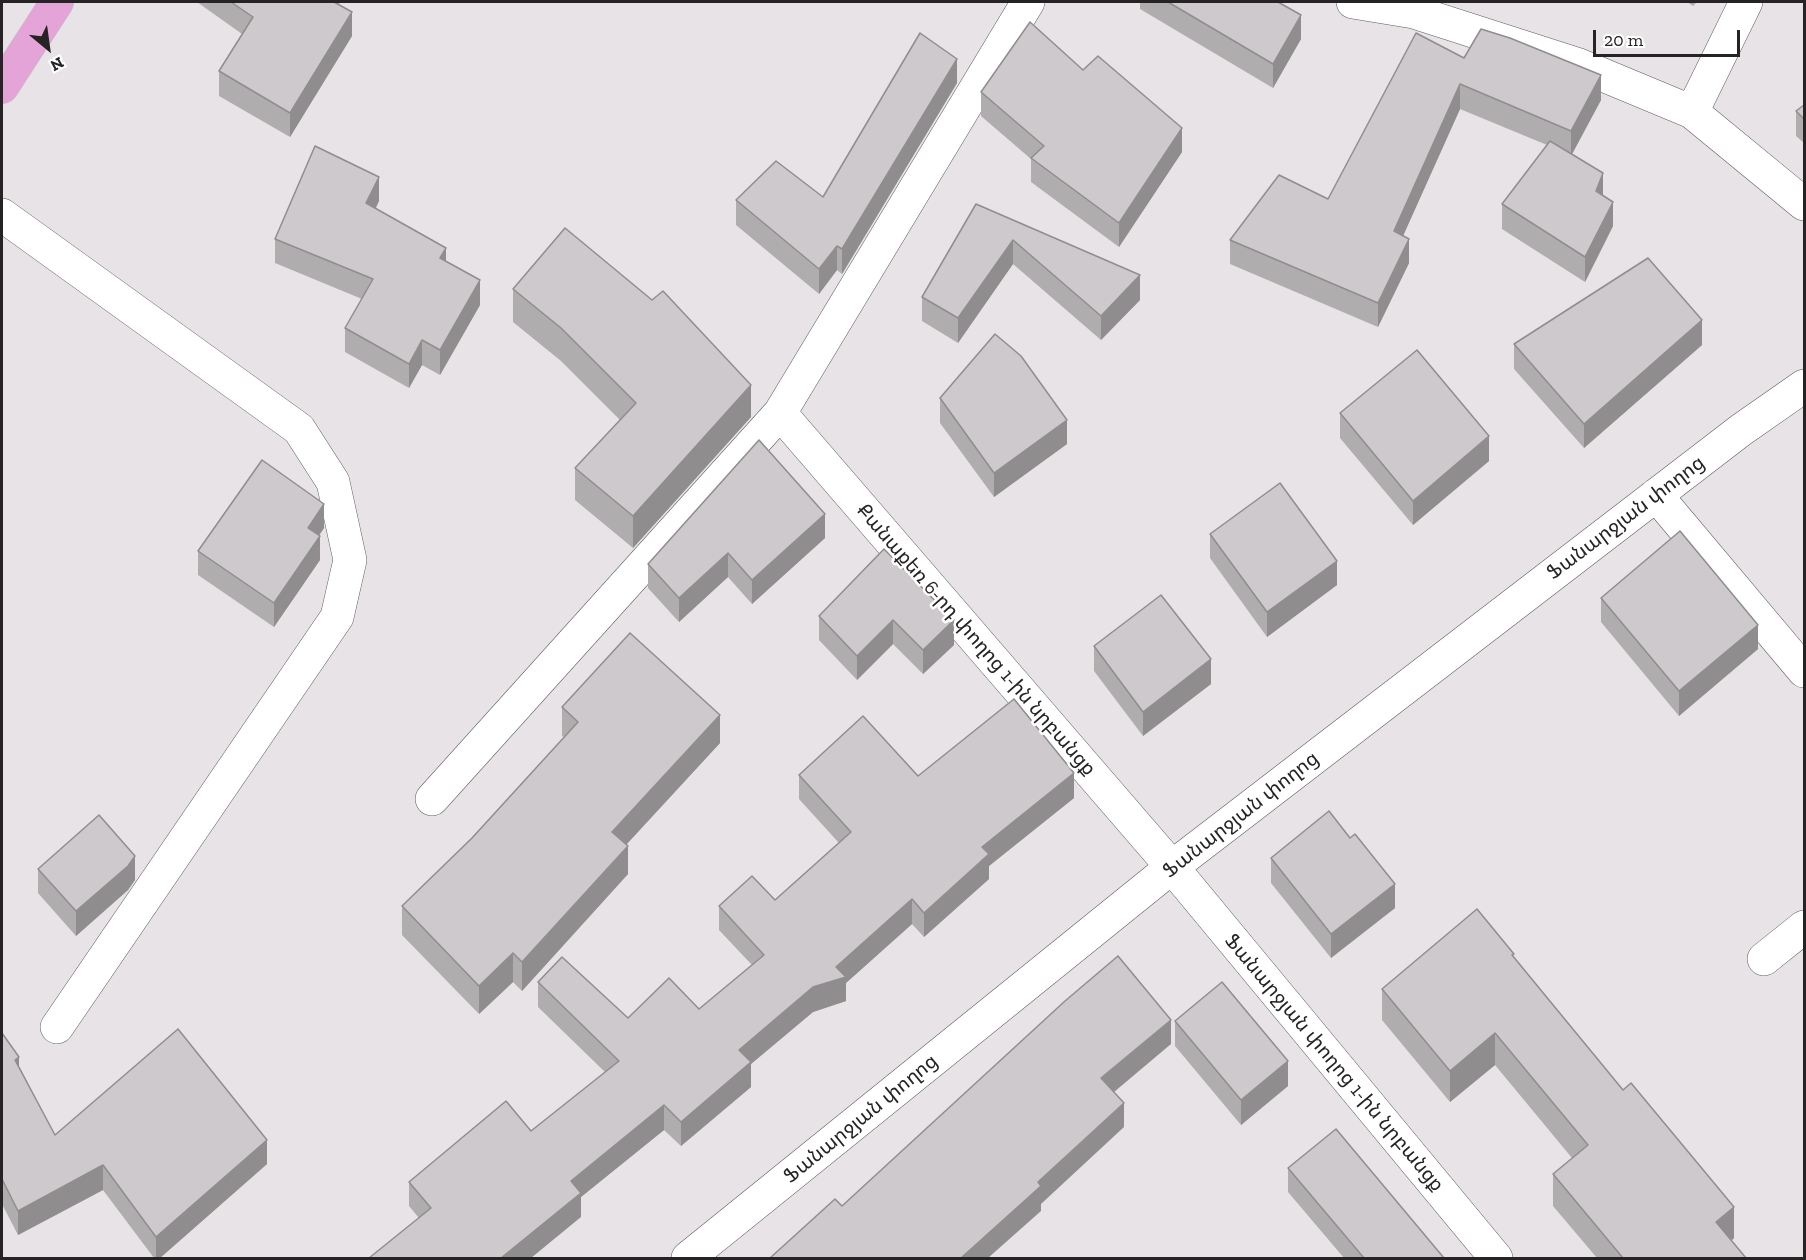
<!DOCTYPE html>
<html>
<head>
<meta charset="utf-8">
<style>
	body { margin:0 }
	#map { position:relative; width:1806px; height:1260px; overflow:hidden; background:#e7e3e6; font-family:"Zilla Slab",serif }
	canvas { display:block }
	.frame { position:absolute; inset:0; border:3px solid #252324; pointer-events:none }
	.north { position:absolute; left:18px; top:18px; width:60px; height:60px; -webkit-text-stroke:4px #fff; paint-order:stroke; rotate:151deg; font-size:16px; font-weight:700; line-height:24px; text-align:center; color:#252324 }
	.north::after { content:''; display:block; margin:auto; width:21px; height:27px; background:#252324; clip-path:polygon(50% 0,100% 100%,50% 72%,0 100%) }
	.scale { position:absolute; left:1593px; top:30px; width:147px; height:27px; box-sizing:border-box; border:3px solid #252324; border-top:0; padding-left:8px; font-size:18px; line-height:21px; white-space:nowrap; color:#252324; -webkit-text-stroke:4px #fff; paint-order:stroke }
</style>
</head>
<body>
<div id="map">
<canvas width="1806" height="1260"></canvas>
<div class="frame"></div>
<div class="north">N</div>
<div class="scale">20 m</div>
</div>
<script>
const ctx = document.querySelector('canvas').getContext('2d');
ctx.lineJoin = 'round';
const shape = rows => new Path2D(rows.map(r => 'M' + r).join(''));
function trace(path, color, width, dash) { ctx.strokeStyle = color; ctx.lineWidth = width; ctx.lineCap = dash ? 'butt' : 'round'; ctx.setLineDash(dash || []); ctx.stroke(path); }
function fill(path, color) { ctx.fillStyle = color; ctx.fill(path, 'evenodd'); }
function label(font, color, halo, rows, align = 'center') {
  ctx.font = font + ' "Zilla Slab","Noto Sans Armenian",serif'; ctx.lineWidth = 5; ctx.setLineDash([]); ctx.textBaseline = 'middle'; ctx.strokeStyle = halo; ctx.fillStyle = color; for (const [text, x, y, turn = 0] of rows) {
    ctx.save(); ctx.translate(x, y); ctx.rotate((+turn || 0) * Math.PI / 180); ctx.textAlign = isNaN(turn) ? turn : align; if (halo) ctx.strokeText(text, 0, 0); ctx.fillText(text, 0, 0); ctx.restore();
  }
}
const minor = shape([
	[1353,2,1414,12,1579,65,1692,112,1804,204],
	[1692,112,1746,2],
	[2,215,299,429,333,482,350,560,337,617,57,1027],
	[780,413,1172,867,1496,1258],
	[1656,495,1804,671],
	[432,799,780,413,1028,2],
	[1764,959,1804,927],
	[688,1258,1172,867,1741,430,1804,386]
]);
const major = shape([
	[2,87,57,2]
]);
trace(minor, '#5f5c5e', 34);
trace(major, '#c2c1c2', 34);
trace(minor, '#fff', 33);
trace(major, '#e5a4d8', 33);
fill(shape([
	[197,2,341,2,339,4,352,36,290,137,219,96,219,71,242,34],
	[1140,2,1278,2,1301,39,1273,88,1140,9],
	[1687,2,1697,2,1693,6],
	[1464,58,1601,100,1572,154,1603,195,1613,226,1585,282,1502,229,1502,204,1547,145,1460,109,1403,236,1409,263,1378,327,1230,264,1230,240,1328,199],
	[1083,70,1182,152,1119,247,1031,182,1031,159,981,116,981,92],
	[957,83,842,274,837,270,819,294,736,225,736,200,823,197],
	[1804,105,1804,143,1796,136,1796,111],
	[379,201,376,208,446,261,480,305,440,375,422,365,409,388,345,352,345,328,362,299,275,263,275,239],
	[976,204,1140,300,1101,340,1013,264,958,343,922,321,922,297],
	[513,289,751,417,633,548,575,500,575,468,620,420,561,361,513,322],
	[1514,344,1702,345,1584,448,1514,369],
	[940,398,1067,444,994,497,940,423],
	[1340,413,1489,461,1413,525,1340,438],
	[324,528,319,535,320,560,274,627,198,575,198,551],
	[1210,534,1337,585,1267,637,1210,558],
	[825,538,752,604,728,577,679,622,648,588,648,564],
	[884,549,954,645,923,674,893,644,857,680,819,640,819,616],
	[1601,598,1758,649,1679,716,1601,622],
	[1094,646,1211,684,1143,736,1094,671],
	[562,707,720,743,626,845,628,874,522,991,513,982,479,1014,402,935,402,906,472,838,564,737,562,736],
	[799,775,918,776,1074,798,989,866,989,879,924,937,912,924,846,983,846,1001,813,1012,751,1064,751,1087,681,1146,664,1130,581,1197,581,1217,419,1218,409,1206,409,1182,531,1131,605,1072,538,1007,538,982,628,1018,699,1009,752,965,719,930,719,906,775,900,839,843,799,799],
	[1271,858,1395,908,1331,958,1271,883],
	[38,869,135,880,128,890,76,936,38,893],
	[1514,958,1734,1238,1731,1241,1746,1258,1597,1258,1553,1206,1553,1174,1572,1158,1495,1065,1450,1102,1382,1020,1382,989],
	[1175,1021,1288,1086,1241,1125,1175,1046],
	[2,1033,55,1135,267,1164,160,1258,154,1258,103,1190,18,1235,2,1204],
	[1288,1168,1444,1258,1344,1258,1288,1192]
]), '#b0adaf');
fill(shape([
	[352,12,352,36,290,137,290,113],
	[1301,15,1301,39,1273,88,1273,64],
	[957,59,957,83,842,274,842,249],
	[1601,75,1601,100,1571,156,1571,131],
	[1460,84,1460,109,1394,256,1394,231],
	[1182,128,1182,152,1119,247,1119,223],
	[1603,173,1603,197,1596,191],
	[379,177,379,201,366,227,366,203],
	[1613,202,1613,226,1585,282,1585,257],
	[1409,239,1409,263,1378,327,1378,303],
	[1013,240,1013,264,958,343,958,318],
	[837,246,837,270,819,294,819,269],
	[446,248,446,272,440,258],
	[1140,275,1140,300,1101,340,1101,316],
	[480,280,480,305,440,375,440,350],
	[1702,320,1702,345,1584,448,1584,424],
	[422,340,422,365,409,388,409,364],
	[751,385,751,417,633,548,633,516],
	[1067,420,1067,444,994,497,994,473],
	[1489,436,1489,461,1413,525,1413,501],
	[324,504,324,528,308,552,308,528],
	[825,514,825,538,752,604,752,580],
	[320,536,320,560,274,627,274,603],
	[728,553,728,577,679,622,679,598],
	[1337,561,1337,585,1267,637,1267,612],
	[893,620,893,644,857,680,857,656],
	[954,620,954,645,923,674,923,650],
	[1758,625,1758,649,1679,716,1679,691],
	[1211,659,1211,684,1143,736,1143,712],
	[720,715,720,743,612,860,612,832],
	[1074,773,1074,798,989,866,989,879,924,937,924,913,982,847],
	[628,846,628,874,522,991,522,962],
	[135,856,135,880,128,890,76,936,76,911],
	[1395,884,1395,908,1331,958,1331,934],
	[912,899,912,924,846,983,846,1001,813,1012,751,1064,751,1087,681,1146,681,1122,739,1050,836,967],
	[513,953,513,982,479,1014,479,986],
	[1171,1020,1171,1044,1101,1103,1101,1078],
	[1495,1033,1495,1065,1450,1102,1450,1071],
	[19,1057,19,1081,15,1060],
	[1288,1061,1288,1086,1241,1125,1241,1100],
	[1124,1103,1124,1127,1041,1204,1041,1211,988,1258,961,1258,1038,1182],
	[664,1105,664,1130,581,1197,581,1217,531,1258,501,1258,571,1181],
	[267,1140,267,1164,160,1258,156,1258,156,1237],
	[103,1165,103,1190,18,1235,18,1211],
	[1734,1207,1734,1238,1716,1254,1716,1222]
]), '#908d8f');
const building = shape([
	[231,2,334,2,352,12,290,113,219,71,253,17,231,2],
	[1168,2,1278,2,1301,15,1273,64,1168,2],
	[1030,22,1083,70,1098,56,1182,128,1119,223,1031,158,1044,146,981,92,1030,22],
	[1481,29,1510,38,1601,75,1571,131,1460,84,1394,231,1409,239,1378,303,1230,240,1279,175,1328,199,1416,33,1464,58,1481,29],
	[920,33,957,59,842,249,837,246,819,269,736,200,776,161,823,197,920,33],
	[1804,105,1804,119,1796,111,1804,105],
	[1550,141,1603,173,1596,191,1613,202,1585,257,1502,204,1550,141],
	[315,146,379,177,366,203,446,248,440,258,480,280,440,350,422,340,409,364,345,328,373,279,275,239,315,146],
	[976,204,1140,275,1101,316,1013,240,958,318,922,297,976,204],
	[565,228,652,300,663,291,751,385,633,516,575,468,636,403,561,328,513,289,565,228],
	[1648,258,1702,320,1584,424,1514,344,1648,258],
	[995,334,1021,356,1067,420,994,473,940,398,995,334],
	[1417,350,1489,436,1413,501,1340,413,1417,350],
	[759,440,825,514,752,580,728,553,679,598,648,564,759,440],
	[262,460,324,504,308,528,320,536,274,603,198,551,262,460],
	[1280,483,1337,561,1267,612,1210,534,1280,483],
	[1680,531,1758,625,1679,691,1601,598,1680,531],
	[884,549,954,620,923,650,893,620,857,656,819,616,884,549],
	[1161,595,1211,659,1143,712,1094,646,1161,595],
	[630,633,720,715,612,832,628,846,522,962,513,953,479,986,402,906,472,838,578,722,562,707,630,633],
	[1014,699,1074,773,982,847,989,854,924,913,912,899,836,967,846,977,813,987,739,1050,751,1062,681,1122,664,1105,571,1181,581,1193,501,1258,369,1258,431,1208,409,1182,506,1101,531,1131,619,1061,538,982,562,957,628,1018,669,978,699,1009,764,955,719,906,752,876,775,900,851,832,799,775,863,716,918,776,1014,699],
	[1329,811,1350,838,1355,834,1395,884,1331,934,1271,858,1329,811],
	[99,815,135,856,128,866,76,911,38,869,99,815],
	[1477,909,1514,954,1512,955,1623,1090,1631,1083,1734,1207,1716,1222,1746,1258,1623,1258,1553,1174,1588,1145,1495,1033,1450,1071,1382,989,1477,909],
	[1118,956,1171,1020,1101,1078,1124,1103,1038,1182,1041,1186,961,1258,770,1258,835,1199,842,1206,1065,1001,1118,956],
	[1222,982,1288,1061,1241,1100,1175,1021,1222,982],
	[178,1029,267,1140,156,1237,103,1165,18,1211,2,1179,2,1033,19,1057,15,1060,55,1135,178,1029],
	[1336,1129,1444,1258,1364,1258,1288,1168,1336,1129]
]);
fill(building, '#cdc9cc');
trace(building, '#908d8f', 1.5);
label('20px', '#252324', '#fff', [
	["Ֆանարջյան փողոց",1626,518,-37],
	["Քանաքեռ 6-րդ փողոց 1-ին նրբանցք",976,640,49],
	["Ֆանարջյան փողոց",1241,815,-38],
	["Ֆանարջյան փողոց 1-ին նրբանցք",1334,1063,50],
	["Ֆանարջյան փողոց",861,1119,-39]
]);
</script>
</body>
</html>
